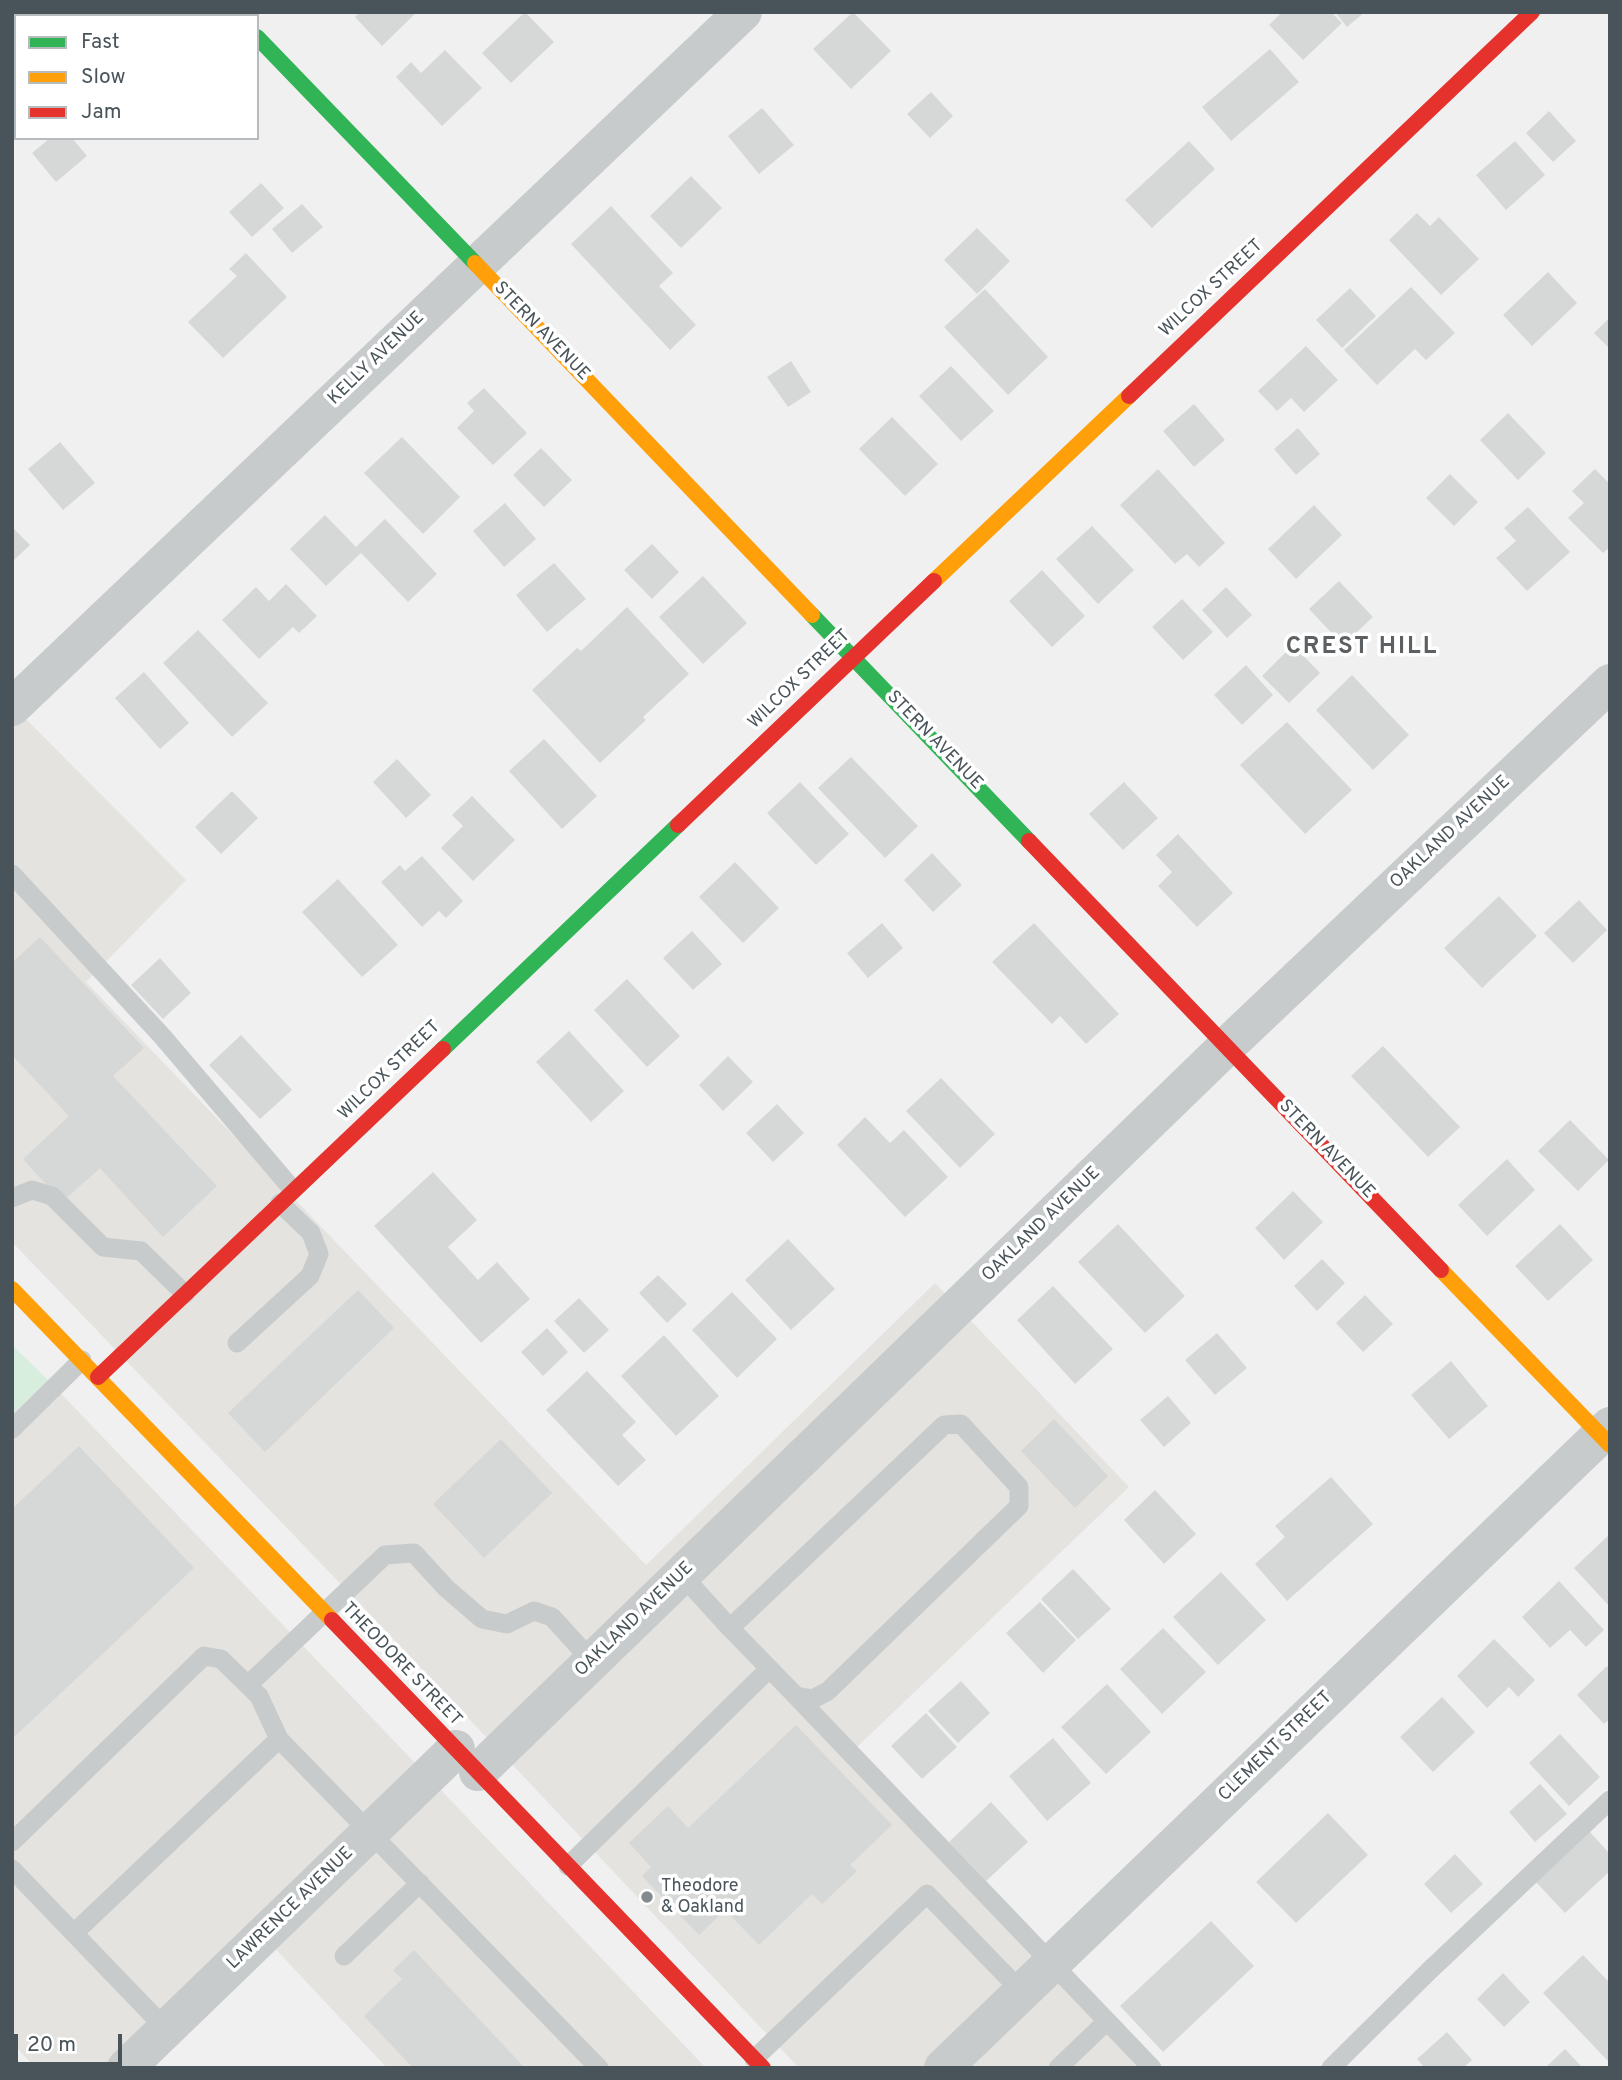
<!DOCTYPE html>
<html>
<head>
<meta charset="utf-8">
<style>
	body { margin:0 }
	#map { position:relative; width:1622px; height:2080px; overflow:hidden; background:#f0f0f0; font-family:Overpass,sans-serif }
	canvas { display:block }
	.frame { position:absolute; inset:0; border:14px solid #49545a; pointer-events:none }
	.legend { position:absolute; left:14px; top:14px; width:245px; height:126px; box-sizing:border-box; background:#fff; border:2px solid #b6bbbd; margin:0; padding:9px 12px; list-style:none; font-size:21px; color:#49545a }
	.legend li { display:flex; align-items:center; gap:14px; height:35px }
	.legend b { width:35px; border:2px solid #b6bbbd }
	.scale { position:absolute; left:14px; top:2034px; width:108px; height:32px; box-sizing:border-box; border:4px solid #49545a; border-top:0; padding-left:9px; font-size:21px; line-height:24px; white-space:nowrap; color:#49545a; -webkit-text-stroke:5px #fff; paint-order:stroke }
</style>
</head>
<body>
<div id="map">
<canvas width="1622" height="2080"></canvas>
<div class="frame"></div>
<ul class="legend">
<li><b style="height:9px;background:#30b455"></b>Fast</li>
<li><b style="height:9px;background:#ff9f0a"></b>Slow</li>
<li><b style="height:9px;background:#e5322d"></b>Jam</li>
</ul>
<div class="scale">20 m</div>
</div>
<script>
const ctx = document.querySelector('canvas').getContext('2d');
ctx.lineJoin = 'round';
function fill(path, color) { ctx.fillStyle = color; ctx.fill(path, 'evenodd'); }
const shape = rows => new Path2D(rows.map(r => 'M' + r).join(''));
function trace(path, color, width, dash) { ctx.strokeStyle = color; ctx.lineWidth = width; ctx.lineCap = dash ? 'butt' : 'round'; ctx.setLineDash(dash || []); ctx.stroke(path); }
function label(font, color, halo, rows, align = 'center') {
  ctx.font = font + ' Overpass,sans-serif'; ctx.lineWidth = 7; ctx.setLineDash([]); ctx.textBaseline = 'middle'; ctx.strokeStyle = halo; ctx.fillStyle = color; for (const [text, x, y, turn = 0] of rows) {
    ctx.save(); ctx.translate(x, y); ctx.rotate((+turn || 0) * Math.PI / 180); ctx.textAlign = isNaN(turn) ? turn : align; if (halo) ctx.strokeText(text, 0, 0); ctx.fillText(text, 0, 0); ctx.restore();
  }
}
fill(shape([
	[12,705,186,880,86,982,646,1565,935,1283,1129,1487,856,1748,1152,2068,799,2068,383,1628,12,1242],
	[48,1380,376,1722,706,2068,387,2068,269,1942,143,2068,36,2068,12,2043,12,1415]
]), '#e5e3df');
fill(shape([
	[12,1345,48,1380,12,1415]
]), '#d7eddd');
fill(shape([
	[95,12,124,12,127,16,91,16],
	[360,12,417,12,382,46,355,17],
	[525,12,554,42,511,83,482,53],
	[853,12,891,51,851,89,813,49],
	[1282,12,1331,12,1342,23,1303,60,1269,25],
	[1335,12,1365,12,1347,27],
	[1270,49,1299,82,1231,141,1202,107],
	[445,50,482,88,442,126,396,77,411,62,421,73],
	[931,92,953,116,930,138,907,114],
	[762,108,794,145,759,174,728,136],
	[1549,111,1576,141,1553,162,1526,133],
	[50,138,72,138,87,156,56,182,32,153],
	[1189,141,1215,169,1152,228,1125,200],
	[1515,141,1545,175,1506,210,1476,175],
	[691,176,722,208,681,248,650,216],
	[261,183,284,208,252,237,229,212],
	[302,204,323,227,292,253,272,229],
	[611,206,673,273,659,286,696,325,670,350,571,244],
	[1417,213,1430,226,1439,217,1479,259,1441,295,1389,240],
	[977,228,1010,261,977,294,944,260],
	[246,253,287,297,223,358,188,322,237,276,229,269],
	[1548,272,1577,303,1532,346,1503,315],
	[1411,287,1455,333,1426,360,1415,349,1377,385,1344,350],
	[1350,288,1376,316,1342,348,1316,320],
	[985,289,1048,357,1008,395,944,327],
	[1610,317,1610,349,1594,333],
	[1306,346,1338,380,1304,412,1291,398,1277,411,1258,391],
	[791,361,811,392,788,407,767,377],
	[951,366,994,411,961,441,919,396],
	[484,388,527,433,493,465,457,428,474,411,467,403],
	[1194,404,1225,440,1194,467,1163,431],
	[1508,413,1546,453,1518,480,1480,440],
	[892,417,938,464,905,496,859,449],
	[1298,428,1320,454,1296,475,1274,449],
	[402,437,460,497,423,534,364,473],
	[60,442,95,483,63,510,28,469],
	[541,448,572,480,544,507,513,475],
	[1158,469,1225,543,1199,567,1187,554,1175,564,1120,505],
	[1595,469,1610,484,1610,547,1603,553,1568,518,1584,503,1572,491],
	[1450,474,1478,502,1454,526,1426,498],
	[505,503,536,539,504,567,473,531],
	[1314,505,1342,535,1296,579,1268,549],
	[1528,507,1570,552,1527,591,1496,558,1516,541,1504,528],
	[325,515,356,547,385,519,437,574,408,602,361,553,326,586,290,549],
	[1092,526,1134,570,1098,604,1056,559],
	[12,527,30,545,12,562],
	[652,544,679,572,652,599,624,570],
	[554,563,586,599,547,632,516,595],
	[1042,570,1085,616,1052,647,1009,601],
	[703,576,747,623,703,664,659,617],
	[1339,581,1373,617,1343,645,1309,609],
	[286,584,317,616,299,633,293,627,259,659,222,620,256,587,269,601],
	[1226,587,1252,615,1227,638,1202,610],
	[1182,599,1213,632,1183,660,1152,627],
	[627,607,689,674,643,717,646,720,600,763,532,690,577,648,581,651],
	[198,630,268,703,232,737,163,663],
	[1293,645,1320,673,1289,703,1262,676],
	[1246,665,1273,695,1242,725,1214,695],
	[144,672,189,723,160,749,115,698],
	[1352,675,1409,735,1373,770,1316,710],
	[1287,722,1352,790,1305,834,1240,765],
	[544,739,597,796,562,829,509,771],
	[851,757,918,826,885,858,818,788],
	[397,759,431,795,406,818,373,782],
	[800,782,849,834,816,865,767,813],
	[1124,782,1158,818,1123,850,1089,814],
	[232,791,258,818,221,854,195,827],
	[472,796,515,840,473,881,441,848,463,826,452,815],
	[1178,834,1233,893,1197,927,1158,886,1172,872,1156,855],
	[932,853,962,885,933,912,904,880],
	[422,856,463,901,446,918,439,911,422,927,381,882,400,865,405,871],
	[735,862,779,908,743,943,699,897],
	[338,879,398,945,362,977,302,912],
	[1499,896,1537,936,1482,988,1444,948],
	[1579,900,1607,930,1573,963,1544,933],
	[882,923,903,948,868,978,847,953],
	[1034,923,1119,1014,1086,1044,1060,1016,1052,1024,992,962],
	[692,931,722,964,693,990,663,958],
	[40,937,144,1048,113,1076,217,1186,163,1237,100,1168,62,1202,23,1159,69,1116,12,1055,12,963],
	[160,958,191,993,163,1019,131,985],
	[627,979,680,1036,647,1067,594,1010],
	[569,1031,624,1091,591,1122,536,1062],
	[241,1035,292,1090,260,1119,209,1065],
	[1383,1046,1460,1127,1428,1157,1351,1076],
	[728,1056,753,1082,723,1111,699,1085],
	[941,1078,995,1134,960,1168,906,1111],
	[777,1104,804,1133,773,1162,746,1133],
	[865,1117,890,1143,904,1130,948,1177,905,1217,837,1145],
	[1570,1120,1609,1160,1578,1191,1538,1151],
	[1507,1159,1535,1190,1487,1236,1458,1205],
	[433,1172,477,1220,448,1247,478,1280,497,1262,530,1299,481,1343,374,1226],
	[1293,1191,1323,1222,1284,1260,1255,1228],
	[1118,1224,1185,1296,1145,1333,1078,1262],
	[1560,1224,1593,1260,1548,1301,1515,1266],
	[788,1239,835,1289,791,1330,745,1280],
	[1322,1259,1345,1283,1317,1311,1294,1286],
	[658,1275,687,1304,667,1323,639,1293],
	[1053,1286,1113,1349,1075,1384,1017,1320],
	[358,1290,394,1328,265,1452,228,1413],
	[732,1292,777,1339,737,1378,692,1330],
	[1365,1295,1393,1324,1363,1352,1336,1323],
	[579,1298,609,1330,584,1353,554,1321],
	[547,1328,568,1352,543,1376,521,1352],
	[1217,1333,1247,1368,1215,1395,1185,1360],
	[664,1335,719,1396,676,1436,621,1376],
	[1451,1361,1488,1406,1449,1439,1411,1395],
	[587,1371,636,1422,622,1435,646,1460,618,1486,546,1410],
	[1168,1396,1191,1423,1164,1447,1140,1420],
	[1054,1419,1108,1476,1075,1508,1021,1451],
	[501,1439,552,1493,484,1558,433,1504],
	[79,1446,194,1568,12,1739,12,1509],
	[1331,1477,1373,1524,1287,1601,1255,1564,1285,1537,1275,1526],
	[1155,1490,1196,1534,1164,1564,1124,1520],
	[1610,1534,1610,1607,1574,1568],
	[1073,1569,1111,1609,1078,1639,1041,1599],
	[1221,1572,1266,1620,1218,1665,1173,1617],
	[1559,1581,1604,1630,1586,1647,1570,1630,1550,1648,1522,1617],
	[1040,1602,1076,1640,1043,1673,1006,1633],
	[1163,1628,1206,1672,1162,1714,1120,1669],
	[1494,1639,1535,1680,1518,1697,1509,1687,1487,1708,1457,1676],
	[1607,1666,1610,1670,1610,1719,1604,1724,1577,1695],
	[961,1681,990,1713,958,1743,928,1711],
	[1107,1684,1151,1732,1106,1774,1061,1727],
	[1442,1697,1475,1732,1433,1772,1400,1737],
	[926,1713,957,1747,922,1779,891,1746],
	[796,1725,892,1825,850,1865,857,1871,822,1904,812,1894,759,1945,725,1910,699,1935,642,1876,651,1867,629,1843,668,1806,688,1828],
	[1560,1734,1600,1777,1569,1806,1529,1763],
	[1053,1738,1091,1783,1047,1821,1009,1776],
	[1540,1784,1567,1814,1535,1842,1509,1812],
	[991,1802,1028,1842,986,1881,949,1842],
	[1328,1813,1368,1855,1296,1923,1256,1882],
	[1589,1831,1610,1854,1610,1871,1565,1913,1536,1882],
	[1455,1854,1483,1884,1451,1913,1424,1884],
	[1211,1921,1254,1966,1163,2052,1120,2006],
	[414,1950,525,2068,413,2068,364,2016,402,1979,393,1970],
	[1583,1955,1610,1983,1610,2059,1608,2061,1543,1993],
	[1503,1973,1530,2002,1504,2027,1477,1999],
	[1447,2032,1472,2060,1463,2068,1425,2068,1417,2059],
	[1565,2049,1583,2068,1545,2068]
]), '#d6d8d8');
trace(shape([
	[12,874,162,1036,293,1190],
	[12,1198,32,1190,52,1196,103,1247,141,1251,185,1294],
	[237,1343,310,1276,319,1254,311,1233,280,1203],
	[12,1429,82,1360],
	[681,1574,730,1628,796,1696,813,1699,828,1691,1019,1506,1019,1487,961,1424,944,1425,730,1628],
	[248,1685,385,1555,414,1553,446,1588,482,1619,507,1624,534,1611,552,1617,592,1661],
	[796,1696,1152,2068],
	[12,1842,204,1656,221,1659,259,1696,279,1739,599,2068],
	[568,1866,769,1669],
	[12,1869,166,2029],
	[74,1933,279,1739],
	[344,1956,420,1883],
	[754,2059,927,1894,1022,1992],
	[1058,2068,1107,2021],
	[1331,2068,1429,1971,1610,1800]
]), '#c8cbcb', 19);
trace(shape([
	[233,12,237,16],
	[12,707,743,12],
	[478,1772,1227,1046,1610,683],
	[126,2068,456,1749],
	[943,2068,1610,1426]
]), '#c8cbcb', 38);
trace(shape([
	[257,37,475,263],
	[812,615,1029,841],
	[443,1049,678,825]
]), '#30b455', 16);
trace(shape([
	[475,263,812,615],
	[934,581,1129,396],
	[1441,1270,1610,1445],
	[12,1289,332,1620]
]), '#ff9f0a', 16);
trace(shape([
	[1129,396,1532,12],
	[678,825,934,581],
	[1029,841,1441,1270],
	[98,1377,443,1049],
	[332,1620,763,2068]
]), '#e5322d', 16);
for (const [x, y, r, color] of [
	[647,1897,7,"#838b8e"]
]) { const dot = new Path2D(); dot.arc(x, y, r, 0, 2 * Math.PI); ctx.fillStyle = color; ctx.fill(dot); trace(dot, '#fff', 2.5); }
label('18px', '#49545a', '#fff', [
	["WILCOX STREET",1212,289,-43],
	["STERN AVENUE",541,332,46],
	["KELLY AVENUE",377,359,-44],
	["WILCOX STREET",800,680,-44],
	["STERN AVENUE",934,741,46],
	["OAKLAND AVENUE",1451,833,-43],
	["WILCOX STREET",390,1071,-44],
	["STERN AVENUE",1326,1150,46],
	["OAKLAND AVENUE",1042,1225,-44],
	["OAKLAND AVENUE",635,1620,-44],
	["THEODORE STREET",401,1665,46],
	["CLEMENT STREET",1276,1747,-44],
	["LAWRENCE AVENUE",291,1909,-44]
]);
label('18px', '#49545a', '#fff', [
	["Theodore",661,1887],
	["& Oakland",661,1908]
], 'left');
ctx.letterSpacing = '2px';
label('bold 24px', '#5c6063', '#fff', [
	["CREST HILL",1362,648]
]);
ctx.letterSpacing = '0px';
</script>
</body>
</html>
